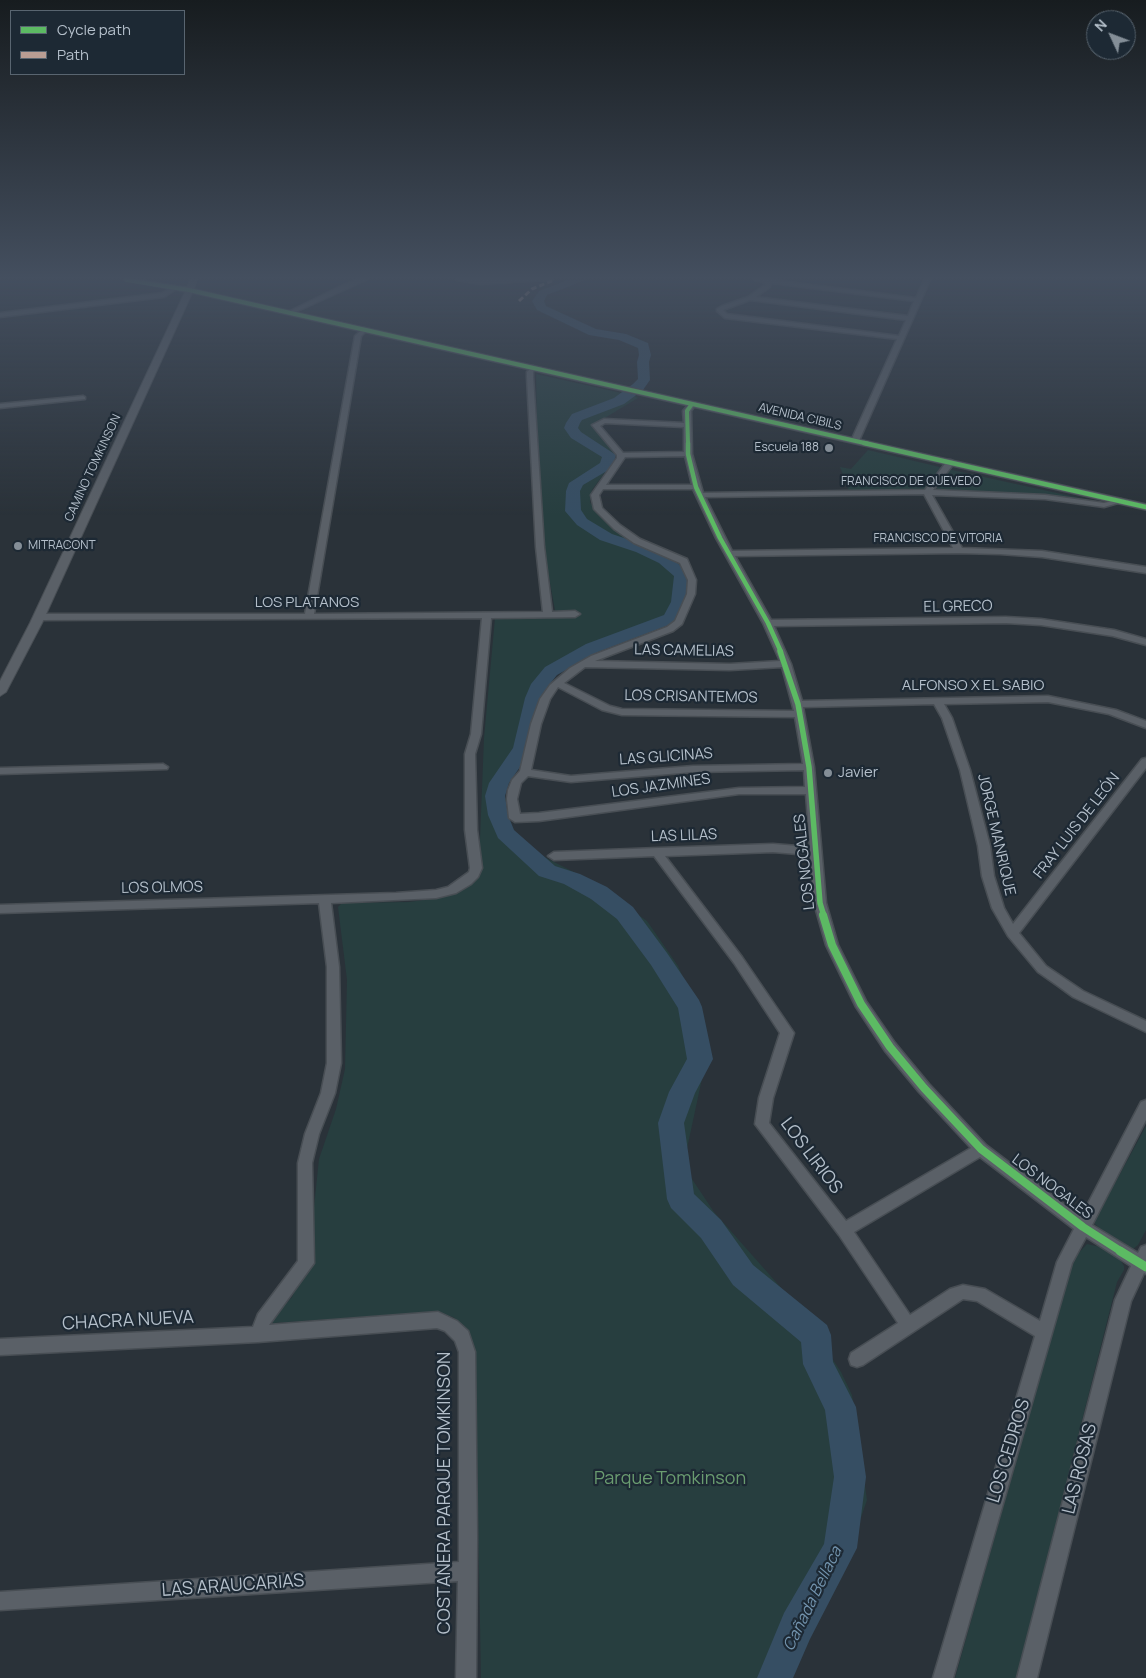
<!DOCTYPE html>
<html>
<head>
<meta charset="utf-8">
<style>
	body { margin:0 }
	#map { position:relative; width:1146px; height:1678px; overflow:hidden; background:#2a3239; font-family:Manrope,sans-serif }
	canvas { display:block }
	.legend { position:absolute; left:10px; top:10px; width:175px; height:65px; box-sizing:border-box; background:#1d2934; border:1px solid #596570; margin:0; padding:6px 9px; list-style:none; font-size:15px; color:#b4bfca }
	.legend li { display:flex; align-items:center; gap:10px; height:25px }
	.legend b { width:25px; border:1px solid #596570 }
	.north { position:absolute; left:1086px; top:10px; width:50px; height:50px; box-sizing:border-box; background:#1d2934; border:1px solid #596570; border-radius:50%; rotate:313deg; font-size:14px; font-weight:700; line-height:20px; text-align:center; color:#b4bfca }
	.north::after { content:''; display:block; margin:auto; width:18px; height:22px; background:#848e97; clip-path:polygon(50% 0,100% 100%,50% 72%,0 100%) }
</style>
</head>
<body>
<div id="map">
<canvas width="1146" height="1678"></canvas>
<ul class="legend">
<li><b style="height:6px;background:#5cba63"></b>Cycle path</li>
<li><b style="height:6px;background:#b99d93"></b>Path</li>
</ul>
<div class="north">N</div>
</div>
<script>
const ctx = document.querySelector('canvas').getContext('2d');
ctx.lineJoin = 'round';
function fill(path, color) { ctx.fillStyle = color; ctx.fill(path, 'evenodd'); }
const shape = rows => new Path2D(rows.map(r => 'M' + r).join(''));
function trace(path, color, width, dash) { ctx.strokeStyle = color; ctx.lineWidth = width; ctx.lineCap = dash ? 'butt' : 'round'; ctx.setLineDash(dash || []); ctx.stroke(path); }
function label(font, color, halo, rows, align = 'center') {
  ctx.font = font + ' Manrope,sans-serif'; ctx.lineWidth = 4.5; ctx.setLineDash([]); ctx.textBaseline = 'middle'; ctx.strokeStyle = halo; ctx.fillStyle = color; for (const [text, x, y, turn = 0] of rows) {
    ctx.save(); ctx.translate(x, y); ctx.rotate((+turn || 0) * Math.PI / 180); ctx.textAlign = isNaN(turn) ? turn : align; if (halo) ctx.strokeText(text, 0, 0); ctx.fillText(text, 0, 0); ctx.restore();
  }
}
fill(shape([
	[536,374,635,396,638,398,593,425,615,454,614,460,592,490,590,502,600,516,621,535,671,558,682,565,690,585,684,605,675,622,640,636,595,652,553,674,542,687,532,721,525,758,504,790,509,825,527,848,591,881,647,921,678,966,694,1002,709,1046,685,1158,690,1176,714,1212,799,1308,841,1372,852,1395,867,1500,843,1570,804,1643,789,1678,481,1678,477,1458,473,1349,466,1328,453,1317,433,1312,273,1323,273,1318,292,1297,308,1265,319,1159,336,1109,345,1069,347,980,338,907,342,903,409,902,437,898,456,891,479,864,484,738,495,618,556,616,542,539,538,477],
	[868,450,944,468,924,490,849,491,840,467,851,469],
	[950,470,952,470,1098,502,1018,494,938,489,936,488],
	[1146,1126,1146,1230,1138,1245,1133,1249,1099,1228,1095,1224,1095,1220],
	[1087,1244,1101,1247,1121,1261,1124,1266,1124,1270,1117,1282,1017,1678,955,1678,1073,1259]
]), '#273e3f');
fill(shape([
	[567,280,586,280,547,295,544,301,546,306,596,329,626,334,648,343,651,355,649,362,650,380,643,390,624,404,582,420,580,423,578,428,581,432,616,455,612,468,583,485,580,491,581,510,587,519,612,534,648,546,671,557,690,575,687,602,677,622,598,652,557,675,549,685,543,698,533,748,509,783,505,796,508,815,514,830,555,866,580,874,607,887,633,907,667,953,699,1000,702,1007,713,1059,695,1093,684,1123,694,1194,721,1220,753,1265,827,1325,831,1335,833,1362,856,1407,866,1477,857,1548,810,1639,793,1678,757,1678,784,1613,824,1544,834,1477,825,1410,803,1364,801,1342,733,1285,701,1238,671,1208,667,1199,658,1123,669,1092,687,1059,678,1008,651,965,617,919,591,899,564,884,539,876,498,838,488,815,485,796,489,783,513,748,525,698,531,684,545,667,586,644,664,615,671,602,674,576,659,563,636,552,600,540,577,525,565,511,566,491,569,483,600,463,602,457,571,438,564,428,566,423,572,414,614,398,633,384,638,379,637,362,639,355,638,348,619,340,589,335,537,310,532,301,539,291,567,280]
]), '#364e63');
const minor = shape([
	[357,280,366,280,291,314,286,313,343,285,357,280],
	[456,280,552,280,479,284,456,280],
	[754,280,773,280,916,298,924,280,930,280,858,443,851,441,897,339,725,318,717,311,717,309,722,306,748,297,765,285,765,283,754,280],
	[771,283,914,301,908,316,756,297,770,287,771,283],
	[750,300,906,320,899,336,727,314,723,310,750,300],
	[173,287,178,288,164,297,0,317,0,313,162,293,173,287],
	[364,328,367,330,361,336,314,614,543,612,536,547,527,377,527,372,533,366,536,368,533,372,533,377,544,547,552,612,575,611,580,614,575,617,491,618,481,734,475,754,477,830,482,868,478,877,471,884,456,893,436,898,331,903,339,967,341,1063,335,1093,319,1134,312,1163,314,1263,269,1325,438,1312,457,1321,468,1331,475,1352,477,1538,476,1678,456,1678,458,1581,0,1610,0,1592,459,1562,459,1352,455,1341,445,1331,437,1328,258,1342,0,1355,0,1339,253,1327,258,1314,298,1261,298,1163,305,1134,321,1093,327,1063,327,967,319,903,0,913,0,905,396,893,436,890,448,887,469,872,470,868,465,830,465,754,471,734,482,618,39,620,34,617,39,614,305,614,355,336,364,328],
	[83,396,85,397,85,399,0,408,0,404,83,396],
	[690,403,696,404,691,411,692,454,703,493,925,490,948,460,951,460,955,462,933,490,1045,495,1104,503,1121,499,1125,501,1104,507,1045,499,932,495,962,548,1042,551,1146,567,1146,573,1042,557,1000,554,959,553,735,556,771,620,1006,617,1041,619,1114,630,1146,639,1146,645,1113,636,1041,625,1006,623,774,626,791,664,802,701,1048,696,1116,710,1146,721,1146,728,1109,714,1048,702,944,704,952,718,970,770,990,846,994,876,1004,908,1013,924,1142,759,1146,758,1146,768,1019,933,1046,966,1083,991,1146,1021,1146,1032,1073,997,1058,986,1038,972,1008,936,992,908,982,876,978,846,960,770,942,718,934,704,803,707,814,767,826,903,838,945,866,1001,895,1043,929,1084,986,1145,1081,1217,1141,1102,1146,1100,1146,1120,1092,1225,1138,1253,1141,1247,1146,1245,1146,1274,1144,1273,1131,1301,1037,1678,1017,1678,1115,1300,1131,1266,1086,1237,1072,1263,953,1678,933,1678,1035,1336,977,1301,963,1299,863,1365,857,1367,851,1365,849,1359,851,1353,898,1323,839,1235,755,1124,759,1098,780,1033,734,963,654,856,554,860,548,856,554,852,658,848,773,844,810,847,806,794,739,794,539,821,515,822,509,818,507,799,508,790,512,780,520,771,531,724,540,699,550,685,570,668,591,656,667,627,675,621,687,594,688,580,680,563,634,543,614,529,594,509,591,495,617,458,617,455,592,425,604,419,684,423,683,411,690,403],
	[605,423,684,427,684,452,623,453,600,426,605,423],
	[685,456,692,485,606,485,625,457,685,456],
	[603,489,693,489,716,538,763,623,780,661,730,664,595,661,673,631,682,624,695,594,696,580,687,559,640,539,620,525,602,508,599,495,603,489],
	[924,494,953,548,732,551,705,497,924,494],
	[585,667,730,670,782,667,794,711,622,709,610,706,564,683,585,667],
	[558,687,602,710,622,715,795,717,803,764,693,766,571,776,531,770,541,724,550,699,558,687],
	[804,770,805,787,739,788,539,813,520,814,517,799,521,783,528,776,571,782,693,772,804,770],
	[773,852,810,855,814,903,826,945,856,1007,885,1051,919,1092,971,1148,846,1221,769,1123,773,1098,794,1033,742,957,665,856,773,852],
	[980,1157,1074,1229,1057,1262,1040,1321,985,1289,963,1285,950,1289,910,1315,854,1232,980,1157],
	[163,764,168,767,167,769,0,774,0,768,163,764]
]);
const tertiary = shape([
	[123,280,141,280,187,287,190,280,197,280,194,289,1146,504,1146,510,192,293,42,623,6,692,0,696,0,681,30,623,185,292,123,280]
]);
trace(minor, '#484e54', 3);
trace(tertiary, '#484e54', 2);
fill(minor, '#5a6067');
fill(tertiary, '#5a6067');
trace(shape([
	[519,301,532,289,554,280]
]), '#b99d93', 3, [5.5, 3]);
trace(shape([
	[126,280,189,290,869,444],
	[688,444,687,411,692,404]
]), '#5cba63', 4);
trace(shape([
	[688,443,688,454,696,487,720,538,768,623,781,652],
	[864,443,1146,507]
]), '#5cba63', 4.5);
trace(shape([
	[780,651,798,704,809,767,820,903,824,916]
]), '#5cba63', 5.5);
trace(shape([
	[823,915,832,945,861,1004,890,1047,924,1088,981,1149,1083,1227,1122,1252]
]), '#5cba63', 8);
trace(shape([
	[1120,1251,1146,1267]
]), '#5cba63', 9);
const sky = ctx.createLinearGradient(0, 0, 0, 515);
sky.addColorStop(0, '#171c1f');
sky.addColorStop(0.54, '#444f5f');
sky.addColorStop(1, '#444f5f00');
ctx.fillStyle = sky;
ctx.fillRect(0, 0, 1146, 515);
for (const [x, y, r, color] of [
	[829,448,5,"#848e97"],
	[18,546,5,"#848e97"],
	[828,773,5,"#848e97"]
]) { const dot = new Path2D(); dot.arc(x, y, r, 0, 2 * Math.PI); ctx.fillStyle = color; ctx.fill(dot); trace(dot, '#1d2934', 2); }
label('12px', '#b4bfca', '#1d2934', [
	["AVENIDA CIBILS",800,417,13],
	["CAMINO TOMKINSON",93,468,-65],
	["FRANCISCO DE QUEVEDO",911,482],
	["FRANCISCO DE VITORIA",938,539]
]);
label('12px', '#b4bfca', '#1d2934', [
	["Escuela 188",819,448],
	["MITRACONT",28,546,"left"]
], 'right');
label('15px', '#b4bfca', '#1d2934', [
	["LOS PLATANOS",307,603],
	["EL GRECO",958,607,-1],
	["LAS CAMELIAS",684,651,1],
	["ALFONSO X EL SABIO",973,686],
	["LOS CRISANTEMOS",691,697,1],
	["LAS GLICINAS",666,757,-4],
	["LOS JAZMINES",661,786,-8],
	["FRAY LUIS DE LEÓN",1077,826,-52],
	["JORGE MANRIQUE",996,835,77],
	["LAS LILAS",684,836,-2],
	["LOS NOGALES",805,862,-96],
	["LOS OLMOS",162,888,-1],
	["LOS NOGALES",1052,1187,37]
]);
label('15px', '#b4bfca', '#1d2934', [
	["Javier",838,773]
], 'left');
label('italic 16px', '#7394ae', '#1d2934', [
	["Cañada Bellaca",813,1599,-64]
]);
label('18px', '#b4bfca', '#1d2934', [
	["LOS LIRIOS",811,1156,53],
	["CHACRA NUEVA",128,1321,-3],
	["LOS CEDROS",1009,1451,-73],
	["LAS ROSAS",1080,1469,-76],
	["COSTANERA PARQUE TOMKINSON",445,1493,-90],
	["LAS ARAUCARIAS",233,1586,-4]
]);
label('18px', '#6a9c70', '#1d2934', [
	["Parque Tomkinson",670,1479]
]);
</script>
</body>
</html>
